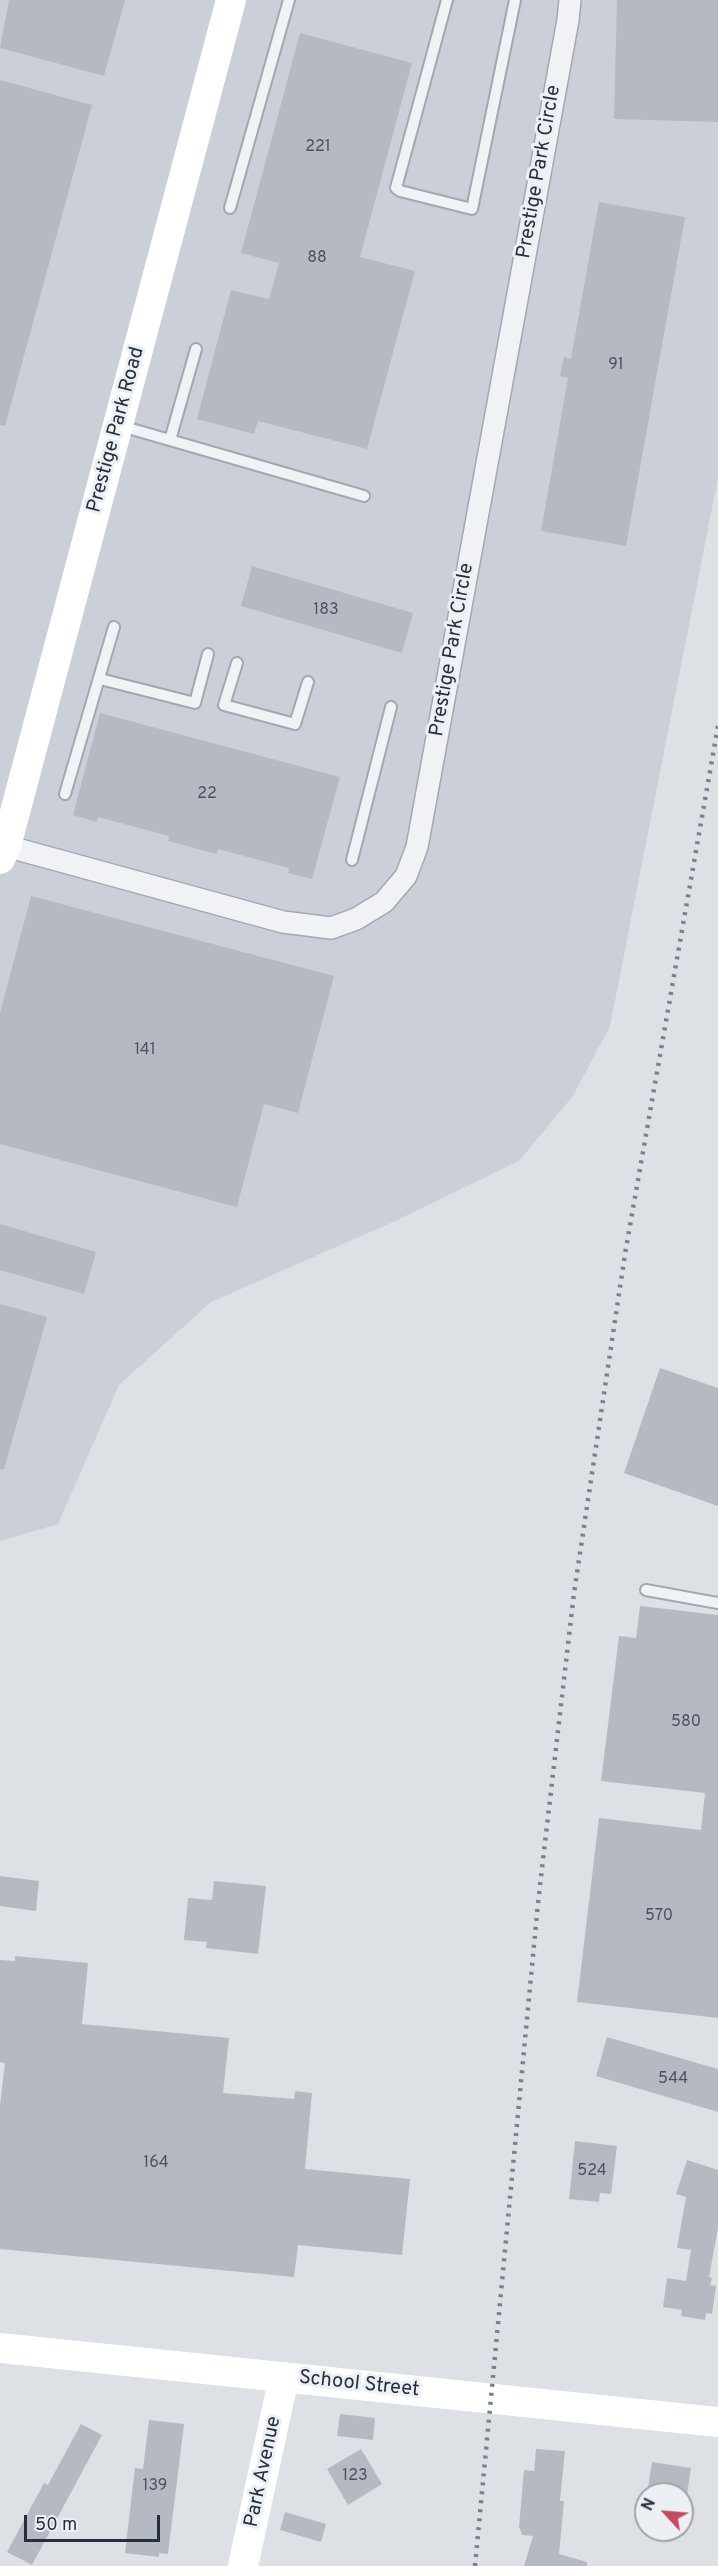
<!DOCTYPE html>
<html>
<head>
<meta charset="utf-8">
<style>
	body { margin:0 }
	#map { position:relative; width:718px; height:2566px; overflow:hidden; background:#dde1e6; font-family:Overpass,sans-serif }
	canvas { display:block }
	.north { position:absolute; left:634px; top:2482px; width:60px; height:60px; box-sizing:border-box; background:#ecf0f4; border:2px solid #9ea3aa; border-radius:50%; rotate:296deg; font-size:16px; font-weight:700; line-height:24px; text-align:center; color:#282f3c }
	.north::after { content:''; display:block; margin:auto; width:21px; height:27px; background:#c5495f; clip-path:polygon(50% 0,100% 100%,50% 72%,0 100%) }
	.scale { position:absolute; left:24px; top:2515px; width:136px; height:27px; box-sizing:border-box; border:3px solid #282f3c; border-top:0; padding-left:8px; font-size:18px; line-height:21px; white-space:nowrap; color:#282f3c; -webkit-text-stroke:4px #ecf0f4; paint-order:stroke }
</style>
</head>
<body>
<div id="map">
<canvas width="718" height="2566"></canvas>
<div class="north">N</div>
<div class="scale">50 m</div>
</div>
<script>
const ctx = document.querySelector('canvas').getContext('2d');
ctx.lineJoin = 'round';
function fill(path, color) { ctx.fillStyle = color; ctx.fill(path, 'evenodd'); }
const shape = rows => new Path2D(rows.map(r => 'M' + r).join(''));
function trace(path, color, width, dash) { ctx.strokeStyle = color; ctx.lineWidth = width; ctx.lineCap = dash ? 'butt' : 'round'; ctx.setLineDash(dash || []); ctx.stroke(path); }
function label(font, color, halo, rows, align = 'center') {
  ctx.font = font + ' Overpass,sans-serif'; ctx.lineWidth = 6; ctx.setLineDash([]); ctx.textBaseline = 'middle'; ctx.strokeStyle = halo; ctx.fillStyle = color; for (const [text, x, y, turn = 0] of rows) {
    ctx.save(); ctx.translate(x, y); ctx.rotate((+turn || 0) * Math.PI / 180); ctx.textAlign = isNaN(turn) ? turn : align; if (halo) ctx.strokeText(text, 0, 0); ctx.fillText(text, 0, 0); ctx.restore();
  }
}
fill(shape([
	[0,0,718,0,718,478,610,1026,573,1096,519,1161,393,1222,211,1302,119,1385,58,1524,0,1541]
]), '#cbd0d8');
fill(shape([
	[9,0,125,0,104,76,0,48],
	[617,0,718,0,718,122,614,119],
	[300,33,412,63,360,257,415,271,367,449,258,421,254,434,197,419,231,290,269,299,279,263,241,253],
	[0,80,92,105,5,426,0,425],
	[599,202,685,217,626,546,541,531,568,378,560,376,564,357,571,359],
	[252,566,413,613,402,653,241,606],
	[100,713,340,777,312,879,288,873,289,868,218,849,217,854,168,841,169,836,98,817,97,822,73,815],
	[31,896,334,976,298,1113,264,1104,237,1207,0,1144,0,1013],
	[0,1224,96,1252,84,1294,0,1270],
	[0,1304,47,1317,4,1469,0,1469],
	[660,1368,718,1388,718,1506,624,1473],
	[640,1606,718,1615,718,2018,577,2002,599,1818,701,1830,705,1793,601,1781,619,1636,636,1638],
	[0,1876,39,1881,36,1911,0,1906],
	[214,1881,266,1886,258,1954,206,1948,207,1942,184,1940,188,1898,212,1900],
	[15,1956,88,1963,82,2024,229,2038,223,2093,294,2099,295,2091,312,2093,305,2169,410,2179,402,2255,298,2245,294,2277,0,2249,0,2105,5,2063,0,2062,0,1960,15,1961],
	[607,2037,718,2069,718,2112,596,2076],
	[575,2141,617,2146,611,2194,600,2193,599,2202,569,2199],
	[687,2160,718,2170,718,2228,709,2277,712,2278,710,2285,716,2286,712,2314,706,2313,705,2320,681,2316,682,2310,663,2307,667,2278,686,2281,691,2250,677,2248,686,2197,676,2194],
	[340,2414,375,2418,373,2440,337,2436],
	[149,2420,184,2424,168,2554,159,2553,159,2557,125,2553,135,2468,143,2469],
	[81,2424,102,2435,32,2565,7,2552,44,2483,48,2485],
	[361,2449,382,2484,348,2505,327,2469],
	[536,2449,565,2451,560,2501,564,2501,559,2554,587,2562,587,2566,524,2566,533,2536,522,2535,519,2527,524,2470,534,2471],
	[652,2462,691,2468,687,2494,647,2494],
	[285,2512,326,2524,321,2542,280,2530]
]), '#b5bac2');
const lane = shape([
	[447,0,396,188,400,191,472,209,515,0],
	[230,208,289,0],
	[121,426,364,496],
	[170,440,196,349],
	[237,663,224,705,295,724,308,682],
	[100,679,195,703,208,654],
	[65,794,114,627],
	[352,860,391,707],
	[646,1590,718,1603]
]);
const street = shape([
	[6,846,283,922,331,928,356,919,384,902,406,876,417,847,568,20,570,0]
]);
trace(lane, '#a3a8b0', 14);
trace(street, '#a3a8b0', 24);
trace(lane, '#f0f2f5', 10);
trace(street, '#f0f2f5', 21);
trace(shape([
	[0,859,6,846,231,0],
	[0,2348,718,2422],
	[243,2566,284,2377]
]), '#fff', 30);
trace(shape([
	[475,2566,538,1903,574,1593,625,1254,718,726]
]), '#78818f', 4.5, [3, 6]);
label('16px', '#4b525e', null, [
	["221",318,148],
	["88",317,259],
	["91",616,366],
	["183",326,611],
	["22",207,795],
	["141",145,1051],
	["580",686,1723],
	["570",659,1917],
	["544",673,2080],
	["164",156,2164],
	["524",592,2172],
	["123",355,2477],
	["139",155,2487]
]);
label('20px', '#282f3c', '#ecf0f4', [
	["Prestige Park Circle",540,172,-80],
	["Prestige Park Road",117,430,-75],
	["Prestige Park Circle",453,650,-80],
	["School Street",359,2385,6],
	["Park Avenue",264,2472,-78]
]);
</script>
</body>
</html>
